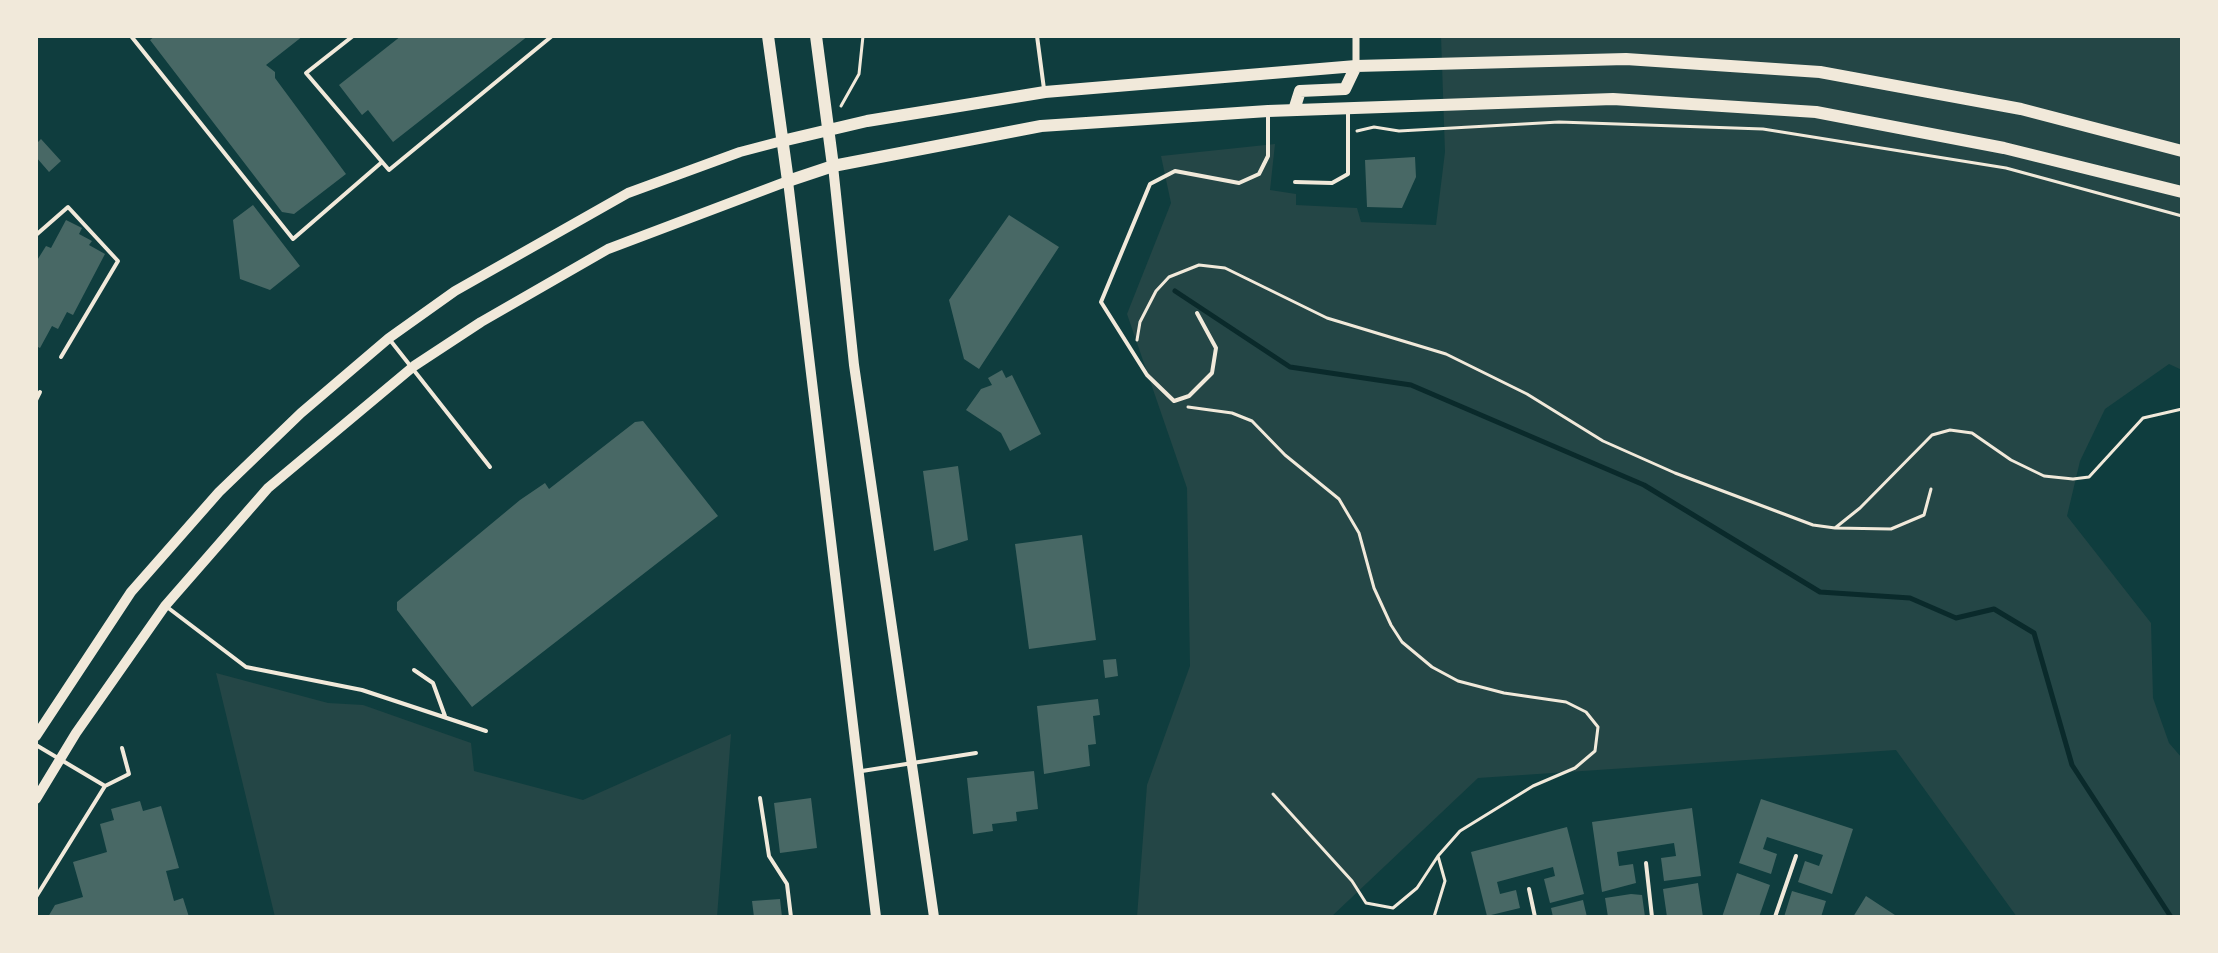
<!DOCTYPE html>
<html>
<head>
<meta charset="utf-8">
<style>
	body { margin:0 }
	#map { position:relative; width:2218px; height:953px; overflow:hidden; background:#0f3d3e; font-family:Jost,sans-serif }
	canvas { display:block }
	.frame { position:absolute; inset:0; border:38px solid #f1e9da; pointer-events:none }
</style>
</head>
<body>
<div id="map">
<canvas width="2218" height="953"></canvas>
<div class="frame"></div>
</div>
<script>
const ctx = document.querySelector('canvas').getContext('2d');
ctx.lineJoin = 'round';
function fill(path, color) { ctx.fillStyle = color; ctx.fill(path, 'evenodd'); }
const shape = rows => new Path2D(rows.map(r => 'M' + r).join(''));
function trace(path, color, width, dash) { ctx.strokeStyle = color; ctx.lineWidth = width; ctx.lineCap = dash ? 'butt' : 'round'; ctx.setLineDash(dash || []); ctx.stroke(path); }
fill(shape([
	[1441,36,2182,36,2182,370,2169,364,2105,409,2080,461,2067,516,2151,623,2153,698,2169,743,2182,758,2182,917,2017,917,1896,750,1478,778,1331,917,1137,917,1147,785,1190,666,1187,488,1127,314,1171,203,1161,156,1275,144,1270,190,1296,194,1296,205,1357,208,1361,222,1436,225,1445,152],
	[216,673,328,703,363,705,471,743,474,771,583,800,731,734,717,917,275,917]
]), '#244646');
trace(shape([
	[1175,291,1290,367,1411,385,1644,485,1820,592,1910,598,1956,618,1994,609,2034,633,2072,765,2171,917]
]), '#0a2a2b', 5);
fill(shape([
	[155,36,303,36,266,65,275,72,275,78,346,174,294,214,282,212,150,40],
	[401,36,528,36,393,142,368,110,362,115,339,85],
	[41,139,61,161,49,172,36,157,36,144],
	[1415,157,1416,177,1402,208,1367,207,1365,160],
	[253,205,300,266,270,290,240,279,233,220],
	[1009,215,1059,247,979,369,964,359,949,300],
	[66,220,82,228,79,234,92,241,89,245,105,254,73,315,67,312,58,329,52,326,40,348,36,346,36,262,46,246,51,248],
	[1002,370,1006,378,1012,375,1041,434,1010,451,1001,433,966,410,981,389,992,385,988,378],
	[643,421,718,516,472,707,397,610,397,602,520,500,545,483,549,489,635,422],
	[958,466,968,540,934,551,923,471],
	[1082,535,1096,640,1029,649,1015,544],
	[1116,659,1118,676,1105,678,1103,660],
	[1098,699,1100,715,1093,716,1096,744,1088,745,1090,766,1044,774,1037,706],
	[1034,771,1038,809,1016,812,1017,821,992,824,993,831,973,834,967,778],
	[811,798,817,848,780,853,774,803],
	[1761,799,1853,829,1832,894,1798,882,1805,861,1819,866,1823,855,1767,837,1763,849,1777,854,1771,874,1739,863],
	[140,801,143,811,161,806,179,868,166,871,174,901,183,898,189,917,48,917,55,905,83,897,73,862,107,852,100,824,114,820,111,809],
	[1692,808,1701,876,1664,881,1661,858,1676,856,1674,843,1617,852,1619,866,1633,864,1636,883,1602,892,1592,822],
	[1567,827,1584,894,1550,903,1544,879,1555,876,1553,867,1497,882,1500,894,1516,890,1520,908,1487,916,1471,852],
	[1737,873,1770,885,1759,917,1722,917],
	[1698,883,1703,917,1667,917,1663,889],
	[1792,891,1826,901,1821,917,1784,917],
	[1631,894,1642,895,1645,917,1608,917,1605,898],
	[1866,896,1898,917,1853,917],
	[780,899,782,917,754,917,752,901],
	[1583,900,1587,917,1553,917,1551,908]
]), '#486865');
trace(shape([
	[841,106,859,74,863,36],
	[1357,131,1374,127,1399,131,1559,122,1763,129,2006,168,2182,216],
	[1137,340,1140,322,1156,291,1169,277,1199,265,1225,268,1327,318,1446,354,1527,394,1603,441,1675,473,1813,525,1835,528,1860,508,1932,435,1950,430,1972,433,2011,460,2044,476,2073,479,2089,477,2143,418,2182,409],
	[1188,407,1232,413,1252,421,1285,455,1339,499,1359,533,1374,588,1391,625,1402,642,1432,667,1458,681,1504,693,1566,702,1586,712,1598,727,1595,751,1575,768,1533,786,1460,831,1438,856,1445,881,1434,917],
	[1835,528,1891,529,1924,515,1931,489],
	[1273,794,1352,881,1366,903,1393,908,1417,888,1438,856]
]), '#f1e9da', 3);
trace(shape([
	[131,36,293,239,382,162],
	[353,36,306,73,389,170,552,36],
	[1037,36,1044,89],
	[1295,182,1332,183,1348,174,1348,110],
	[36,235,68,207,118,261,61,357],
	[1197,313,1216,348,1212,373,1189,396,1174,401,1147,375,1101,302,1150,184,1175,171,1239,183,1259,174,1268,156,1268,112],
	[390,340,490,467],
	[36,400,40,392],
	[167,607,246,667,362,690,486,731],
	[414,670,433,683,445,716],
	[36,745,105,786],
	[862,771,976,753],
	[760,798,769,856,787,884,791,917],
	[1646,863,1652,917],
	[1529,889,1535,917],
	[36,897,105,786,129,774,122,748],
	[1775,917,1796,856]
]), '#f1e9da', 4);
trace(shape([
	[1356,36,1356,66]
]), '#f1e9da', 7);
trace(shape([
	[833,166,854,365,934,917],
	[36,736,131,592,219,492,301,413,389,338,455,291,628,193,740,152,782,141],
	[36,799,76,733,165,606,268,488,414,366,481,322,608,249,788,181,876,917]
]), '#f1e9da', 10);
trace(shape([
	[768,36,788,181,833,166,1041,126,1268,111,1613,99,1816,112,2004,148,2182,192],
	[816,36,833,166],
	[1294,110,1300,91,1345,89,1356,66],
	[782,141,867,121,1045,92,1356,66,1626,59,1820,72,2021,109,2182,151]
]), '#f1e9da', 12);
</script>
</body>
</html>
